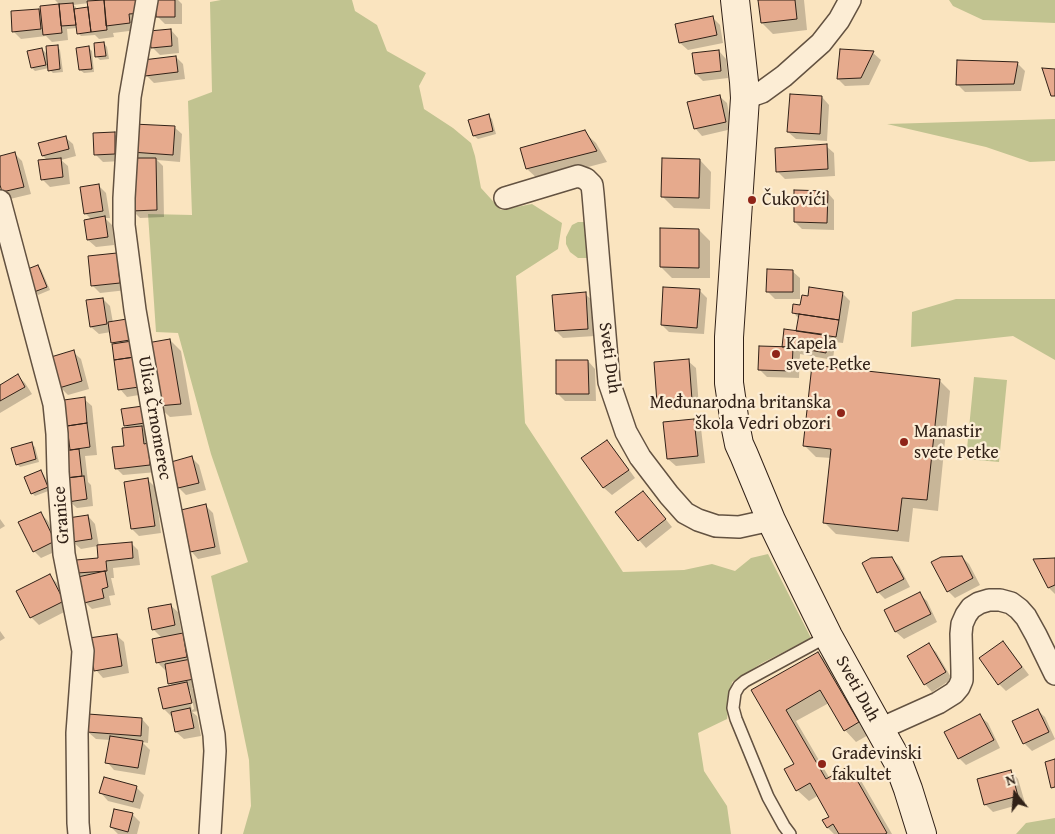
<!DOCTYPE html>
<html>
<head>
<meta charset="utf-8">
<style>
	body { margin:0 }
	#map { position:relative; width:1055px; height:834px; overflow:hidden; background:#fae4bf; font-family:"Gentium Book Plus",serif }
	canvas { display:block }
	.north { position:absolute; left:990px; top:769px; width:50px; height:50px; -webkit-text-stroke:4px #fcedd5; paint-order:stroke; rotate:343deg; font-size:14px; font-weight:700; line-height:20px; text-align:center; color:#312117 }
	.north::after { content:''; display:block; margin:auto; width:18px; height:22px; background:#312117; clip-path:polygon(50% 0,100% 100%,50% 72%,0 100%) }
</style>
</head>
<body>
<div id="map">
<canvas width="1055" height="834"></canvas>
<div class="north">N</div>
</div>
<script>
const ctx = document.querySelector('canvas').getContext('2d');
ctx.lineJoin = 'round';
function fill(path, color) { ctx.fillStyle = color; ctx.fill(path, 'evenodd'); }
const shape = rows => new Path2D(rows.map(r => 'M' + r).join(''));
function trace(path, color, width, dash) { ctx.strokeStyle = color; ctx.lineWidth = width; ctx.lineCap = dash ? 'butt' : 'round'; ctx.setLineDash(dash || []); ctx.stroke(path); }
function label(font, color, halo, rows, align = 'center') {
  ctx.font = font + ' "Gentium Book Plus",serif'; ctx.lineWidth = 4.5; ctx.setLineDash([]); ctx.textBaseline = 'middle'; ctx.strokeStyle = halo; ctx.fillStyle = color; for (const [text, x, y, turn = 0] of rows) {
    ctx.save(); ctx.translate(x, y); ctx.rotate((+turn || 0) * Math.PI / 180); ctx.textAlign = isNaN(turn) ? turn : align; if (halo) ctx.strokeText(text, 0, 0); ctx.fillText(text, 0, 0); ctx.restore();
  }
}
fill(shape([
	[221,0,352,0,355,11,377,25,387,51,426,73,419,86,424,109,453,128,471,143,475,156,481,188,501,210,532,204,562,223,558,249,516,276,525,423,623,572,684,570,712,564,735,571,751,558,768,554,811,638,762,663,732,682,727,719,698,733,704,771,727,806,731,834,243,834,251,806,249,760,211,576,248,562,211,454,178,333,156,332,148,214,192,215,188,101,212,92,210,2],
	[949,0,1055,0,1055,23,983,20,953,6],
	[1055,119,1055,161,1030,162,986,147,887,124],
	[578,222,588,222,590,258,578,258,570,252,566,244,566,237,572,225],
	[956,299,1055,299,1055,360,1013,336,911,347,912,312],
	[974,377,1007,380,999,462,966,459],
	[1055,818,1055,834,1016,834,1026,823]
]), '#c1c390');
fill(shape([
	[55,0,143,0,137,30,113,33,114,37,99,39,95,35,81,36,78,33,77,28,67,29,68,40,52,42,46,36,21,39,13,31,39,10,42,14,60,5],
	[89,3,89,8,76,10,76,7,73,5],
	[157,0,178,0,182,4,182,24,165,24,158,17],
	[760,0,804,0,807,30,773,34,762,23],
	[712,17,720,25,723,43,688,50,680,43],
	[171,30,178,38,179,53,160,55,152,47],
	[104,43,107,47,109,59,100,60,97,57,95,44],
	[57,46,60,50,63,72,53,73,50,70,49,68,35,71,32,68,42,49,48,55],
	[89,48,92,51,94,72,84,73,80,70],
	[719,51,726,59,728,78,703,81,696,74],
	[841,51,873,53,881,60,869,85,845,86,838,79],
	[176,57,183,64,185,79,154,83,147,76,144,61],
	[1017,63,1025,71,1021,91,965,92,957,84],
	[719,96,727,103,732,129,702,136,695,128],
	[822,97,829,105,827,141,796,139,788,132],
	[488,116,492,119,496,134,478,139,474,136,470,121],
	[174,127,182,134,180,162,157,160,163,166,164,217,140,218,132,210,139,159,132,152],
	[584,132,596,143,607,162,539,180,527,169,522,149],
	[114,134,122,141,122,161,103,162,95,154],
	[65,137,73,144,76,156,61,160,68,166,70,184,50,187,42,179,47,160,43,156,40,144],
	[826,146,834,153,835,176,785,179,778,172],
	[15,154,22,161,31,194,10,199,3,192,0,180,0,158],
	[700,160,711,172,710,209,674,208,662,196],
	[98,185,106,193,110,218,105,218,112,225,114,245,96,247,88,240,85,221,92,220,85,213],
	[827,192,834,200,834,230,802,229,795,222],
	[699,230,710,241,710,278,672,278,661,267],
	[117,254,124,261,127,290,100,293,92,285],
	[38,266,41,269,50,290,38,295,35,291],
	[792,271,800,278,800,299,775,299,768,292],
	[699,290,707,298,704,334,669,332,662,325],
	[842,293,850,301,843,343,835,342,833,360,800,354,799,378,767,377,760,370,783,348,797,332,799,319,793,312,801,307,809,297],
	[585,294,593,301,595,336,563,338,556,331],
	[103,299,110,306,113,323,134,328,145,394,127,397,120,389,115,344,113,342,111,332,99,334,91,327],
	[170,340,181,351,192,415,170,417,158,406],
	[73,352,81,359,89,389,68,395,60,387],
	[588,361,595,369,596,401,565,401,558,394],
	[688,361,696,368,699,407,666,410,659,403],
	[18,376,25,383,32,394,0,413,0,386],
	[939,380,950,391,938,511,913,508,909,542,836,534,825,523,832,458,816,457,804,445],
	[84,399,92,406,97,455,85,456,88,482,91,485,93,506,77,508,69,501,64,452,71,451,66,401],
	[142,407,148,426,141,427,149,434,157,472,123,475,116,468,125,447,128,428,125,425],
	[694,420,701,428,705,463,676,466,668,459],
	[607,441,614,449,635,478,612,495,604,488,583,458],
	[31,444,35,447,39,462,20,467,17,464],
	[192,458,199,465,206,490,186,495,179,488],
	[41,472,44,475,51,490,35,496,32,493],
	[148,480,155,487,161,533,139,536,132,529],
	[650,500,672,527,646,548,639,540,617,513],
	[206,506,213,513,221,554,198,559,191,551],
	[40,513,48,521,61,549,41,558,34,551],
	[88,516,95,524,99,546,131,543,138,550,140,565,113,568,114,578,111,578,115,595,109,596,111,605,92,609,85,602,83,578,78,573,99,559,98,546,81,549,73,542],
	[0,519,5,526,0,529],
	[962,557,969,564,980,585,955,598,948,591],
	[892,558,899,566,910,587,885,599,878,592],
	[1055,559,1055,594,1049,588],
	[49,575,57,583,70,609,39,625,31,617],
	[919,594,927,601,937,622,904,639,896,632,886,611],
	[170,605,178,612,182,635,190,642,201,686,192,688,194,690,199,711,192,712,197,716,201,736,184,739,176,732,173,716,171,716,164,709,172,686,170,683,167,669,165,670,157,662,162,638,153,629],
	[188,690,190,690,194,709,192,710],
	[0,631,5,638,0,641],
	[116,635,124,642,129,673,103,678,96,670],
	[1003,642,1010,650,1029,675,1006,691,999,684],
	[928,645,936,652,952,679,932,692,925,684],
	[818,653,829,664,870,734,856,742,845,730,829,703,796,721,830,779,849,768,860,779,892,834,834,834,828,828,824,821,831,817,819,795,809,801,797,790,796,764,753,691],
	[1037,710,1045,717,1055,739,1032,751,1024,743],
	[980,716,988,723,1000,748,966,765,959,758],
	[142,719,149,727,148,743,142,742,150,750,145,775,114,770,107,762,110,740,96,739,88,732],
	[1011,771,1018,779,1025,803,993,812,985,804],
	[136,787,144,795,140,809,108,801,101,793],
	[132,814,140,822,137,834,118,834,111,827]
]), '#0003');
const building = shape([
	[104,0,142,0,143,13,129,14,130,23,106,26,104,0],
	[104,0,107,30,91,32,87,1,104,0],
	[156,0,175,0,175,17,156,17,156,0],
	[758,0,795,0,797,19,761,23,758,0],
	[73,3,76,25,61,26,59,4,73,3],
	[59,4,62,33,43,35,40,6,59,4],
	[88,7,91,32,77,34,74,9,88,7],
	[39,9,41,29,12,32,11,11,39,9],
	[713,16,717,35,679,43,675,24,713,16],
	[171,29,172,46,151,48,149,31,171,29],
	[104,42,106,56,95,57,94,43,104,42],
	[58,45,60,69,48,71,46,46,58,45],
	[89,46,92,69,79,70,76,48,89,46],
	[42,48,46,65,31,68,27,51,42,48],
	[840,49,874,51,861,78,837,79,840,49],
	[719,50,721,71,695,74,692,53,719,50],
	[176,56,178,72,145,76,143,60,176,56],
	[957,60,1018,62,1014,84,956,85,957,60],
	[1042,68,1055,69,1055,96,1051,96,1042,68],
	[790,94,822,96,820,134,787,132,790,94],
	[720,95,726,122,694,129,687,102,720,95],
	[489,114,493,131,473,136,468,120,489,114],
	[133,124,175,126,173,155,131,152,133,124],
	[585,130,597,151,526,169,520,148,585,130],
	[115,132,115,154,94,155,93,133,115,132],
	[66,136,69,149,42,156,38,143,66,136],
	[827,144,828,169,776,172,775,148,827,144],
	[15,152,24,187,2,192,0,185,0,156,15,152],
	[61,158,63,177,41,180,38,160,61,158],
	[131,158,156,158,157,210,131,211,131,158],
	[662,158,700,159,699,198,661,197,662,158],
	[99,184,103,211,84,214,80,187,99,184],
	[794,190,828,191,827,223,794,222,794,190],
	[105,216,108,237,87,240,84,220,105,216],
	[660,228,699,229,699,268,660,267,660,228],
	[117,253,120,283,91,286,88,256,117,253],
	[38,265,47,287,34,292,25,270,38,265],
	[767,269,793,270,793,292,766,292,767,269],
	[663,287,700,289,697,328,661,325,663,287],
	[809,287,843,292,839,320,792,313,793,304,800,305,802,295,808,296,809,287],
	[586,292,588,329,555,331,552,295,586,292],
	[103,298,107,324,90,327,86,300,103,298],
	[799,314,839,320,836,337,796,331,799,314],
	[127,319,130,340,111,343,108,322,127,319],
	[784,329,828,335,826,353,793,347,782,347,784,329],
	[170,339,181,404,157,406,147,343,170,339],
	[132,341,135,357,114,360,112,344,132,341],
	[759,346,793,347,792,371,758,370,759,346],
	[74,350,82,381,59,388,51,357,74,350],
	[134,357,139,387,118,390,114,360,134,357],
	[689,359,692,400,657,403,654,362,689,359],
	[556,360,588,360,589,394,556,394,556,360],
	[812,365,940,379,927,500,902,498,898,531,823,523,831,449,803,446,812,365],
	[18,374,25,387,0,401,0,385,18,374],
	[85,397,87,423,67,426,64,400,85,397],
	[143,406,145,423,124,426,121,409,143,406],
	[694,419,698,456,667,459,663,422,694,419],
	[87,423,90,447,70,450,67,426,87,423],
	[142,426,144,444,148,443,150,465,115,469,112,447,124,446,122,428,142,426],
	[607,440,629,470,603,488,581,458,607,440],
	[32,442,36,459,16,465,11,448,32,442],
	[79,449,82,476,66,478,62,451,79,449],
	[192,456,199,483,178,488,171,462,192,456],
	[41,470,48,487,31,494,24,477,41,470],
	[84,476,87,499,68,502,66,478,84,476],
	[148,478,155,526,131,529,124,482,148,478],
	[643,491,666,519,638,541,615,512,643,491],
	[206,504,215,547,190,552,181,510,206,504],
	[41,512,55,541,33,552,18,522,41,512],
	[88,515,92,539,72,542,68,518,88,515],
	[132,542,133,558,106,561,107,571,77,573,76,560,98,558,97,545,132,542],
	[962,556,973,578,947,592,931,562,941,557,962,556],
	[892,557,904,579,877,593,862,563,871,558,892,557],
	[1055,558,1055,585,1048,588,1033,559,1055,558],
	[105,571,108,587,102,589,104,598,84,603,78,577,105,571],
	[50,574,64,601,30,618,16,591,50,574],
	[920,592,931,614,895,632,884,610,920,592],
	[171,604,175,625,152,630,148,608,171,604],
	[183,633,187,657,156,663,152,639,183,633],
	[117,634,122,666,94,671,89,638,117,634],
	[1003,641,1022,667,998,685,979,658,1003,641],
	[929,643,946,672,924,685,907,656,929,643],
	[818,652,859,722,844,731,820,690,786,710,826,779,849,766,887,833,885,834,839,834,833,824,827,828,822,820,829,817,810,783,796,791,784,769,794,764,751,690,818,652],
	[191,659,194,679,168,684,165,664,191,659],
	[187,682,192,703,163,709,158,688,187,682],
	[190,708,194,728,175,732,171,712,190,708],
	[1038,709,1049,732,1023,744,1012,721,1038,709],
	[88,714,142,718,141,736,87,732,88,714],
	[980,714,994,740,958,759,944,732,980,714],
	[110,736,143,741,138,768,105,763,110,736],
	[1055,759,1055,787,1051,788,1045,762,1055,759],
	[1011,770,1018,796,984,805,977,779,1011,770],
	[104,777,137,786,133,802,99,793,104,777],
	[114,809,133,813,128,832,110,827,114,809]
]);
fill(building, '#e6aa8d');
trace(building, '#312117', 1);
const service = shape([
	[790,834,784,826,768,797,736,719,733,708,735,693,739,686,745,681,828,636]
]);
const minor = shape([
	[147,0,130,97,124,198,124,225,135,310,163,471,214,735,215,751,210,834],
	[745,98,762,92,784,76,821,43,839,20,850,0],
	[505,198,578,176,586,179,592,185,593,194,609,382,626,432,640,457,669,495,685,513,698,520,716,526,739,527,771,520],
	[0,201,54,404,57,434,58,472,64,554,83,651,77,733,78,823,79,834],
	[880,729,938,703,954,693,959,687,962,680,962,671,961,634,962,624,966,615,971,608,979,603,989,600,1000,600,1011,603,1019,609,1026,617,1036,635,1055,674]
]);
const secondary = shape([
	[735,0,744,82,745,98,729,337,729,383,735,424,739,444,744,455,771,520,786,551,828,636,898,762,908,789,922,834]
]);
trace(service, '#635241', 14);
trace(minor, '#635241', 24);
trace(secondary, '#312117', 30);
trace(service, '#fcedd5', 11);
trace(minor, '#fcedd5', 21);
trace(secondary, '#fcedd5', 28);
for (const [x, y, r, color] of [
	[752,200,5,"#8f2418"],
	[776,354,5,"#8f2418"],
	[841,413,5,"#8f2418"],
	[904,442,5,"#8f2418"],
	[822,764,5,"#8f2418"]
]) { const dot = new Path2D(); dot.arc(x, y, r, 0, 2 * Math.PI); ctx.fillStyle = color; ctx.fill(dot); trace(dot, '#fcedd5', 2); }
label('18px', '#312117', '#fcedd5', [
	["Čukovići",762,200],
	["Kapela",786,344],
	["svete Petke",786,365],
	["Međunarodna britanska",831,403,"right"],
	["škola Vedri obzori",831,424,"right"],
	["Manastir",914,432],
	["svete Petke",914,453],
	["Građevinski",832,754],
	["fakultet",832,775]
], 'left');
label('18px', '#312117', '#fcedd5', [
	["Sveti Duh",609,358,82],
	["Ulica Črnomerec",154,418,80],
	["Granice",62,515,-94],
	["Sveti Duh",857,689,61]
]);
</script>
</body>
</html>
